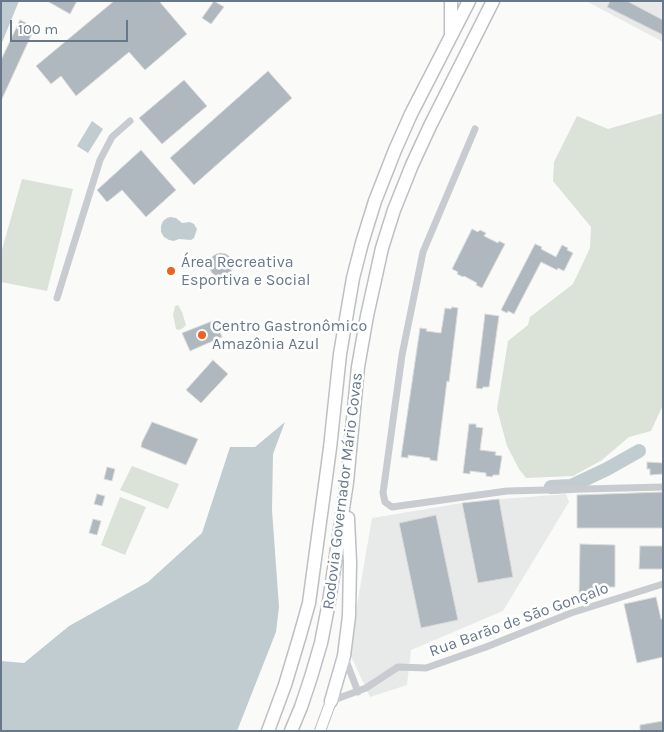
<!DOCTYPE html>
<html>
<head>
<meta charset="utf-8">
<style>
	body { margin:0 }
	#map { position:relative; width:664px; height:732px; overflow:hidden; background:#fafaf8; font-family:Karla,sans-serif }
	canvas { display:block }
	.frame { position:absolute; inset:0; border:2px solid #67788b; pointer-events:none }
	.scale { position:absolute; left:10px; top:20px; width:118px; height:22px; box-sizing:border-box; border:2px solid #67788b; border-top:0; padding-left:6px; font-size:15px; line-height:18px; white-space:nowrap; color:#67788b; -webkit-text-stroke:4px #fff; paint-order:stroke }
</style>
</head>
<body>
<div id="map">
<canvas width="664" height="732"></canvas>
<div class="frame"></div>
<div class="scale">100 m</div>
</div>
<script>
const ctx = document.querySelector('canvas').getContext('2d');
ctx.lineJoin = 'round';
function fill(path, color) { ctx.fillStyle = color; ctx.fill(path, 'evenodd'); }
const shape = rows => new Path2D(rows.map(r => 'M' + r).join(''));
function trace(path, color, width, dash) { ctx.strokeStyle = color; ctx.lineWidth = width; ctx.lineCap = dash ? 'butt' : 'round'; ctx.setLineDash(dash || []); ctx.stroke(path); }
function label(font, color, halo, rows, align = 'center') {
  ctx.font = font + ' Karla,sans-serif'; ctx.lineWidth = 5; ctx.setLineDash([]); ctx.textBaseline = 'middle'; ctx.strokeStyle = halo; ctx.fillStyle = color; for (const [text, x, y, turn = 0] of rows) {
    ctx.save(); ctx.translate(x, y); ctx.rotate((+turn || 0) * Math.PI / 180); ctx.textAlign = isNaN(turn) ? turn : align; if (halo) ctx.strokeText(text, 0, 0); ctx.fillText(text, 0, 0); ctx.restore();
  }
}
fill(shape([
	[586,1,663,1,663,42],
	[566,494,569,502,503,611,411,650,407,685,370,697,349,652,372,518,462,503,502,499]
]), '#e8e9e9');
fill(shape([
	[663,113,663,405,651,431,629,437,602,460,573,476,526,478,519,469,507,446,497,409,508,341,528,325,530,317,573,284,590,248,591,227,553,181,554,162,577,116,608,129],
	[22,179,73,189,47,291,1,282,1,253],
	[178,305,182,312,186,325,183,328,179,330,176,329,173,315,175,306],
	[132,466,179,484,168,509,120,490],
	[120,497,146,507,125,555,101,545]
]), '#dbe2d8');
fill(shape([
	[1,1,19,1,1,45],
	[92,121,103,129,88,153,77,146],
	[170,217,176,218,182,223,190,222,194,224,197,229,194,238,191,240,179,239,174,241,169,240,164,237,161,232,161,226,163,221,167,218],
	[285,422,273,454,272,510,279,607,276,632,237,731,1,731,1,661,24,663,69,626,148,582,202,533,230,447,255,447]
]), '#c1ccd1');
trace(shape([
	[551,487,571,486,607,469,639,451]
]), '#c1ccd1', 14);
const building = shape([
	[47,1,77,1,70,14,47,1],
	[114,1,159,1,187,34,145,70,129,52,76,96,61,76,51,84,36,66,114,1],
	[214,1,224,7,211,24,202,18,214,1],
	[610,1,627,1,663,20,663,35,607,7,610,1],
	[20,20,35,27,1,101,1,60,20,20],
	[268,71,292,98,194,185,170,158,268,71],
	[184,80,207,106,162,144,139,118,184,80],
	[141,150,176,190,146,217,122,190,107,202,97,190,141,150],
	[472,229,478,232,480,230,486,233,484,236,498,243,499,241,505,244,482,288,476,285,477,283,464,276,463,277,457,274,458,272,452,269,472,229],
	[535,244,542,247,541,249,556,257,562,245,568,248,567,250,573,253,564,271,558,268,557,270,541,262,514,314,508,311,507,313,501,310,535,244],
	'209 265a12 12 0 1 1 24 0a12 12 0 1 1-24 0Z',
	[452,307,458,308,449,382,447,381,437,461,430,460,430,458,408,455,408,458,401,457,420,328,427,329,426,331,441,333,445,308,451,309,452,307],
	[485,314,499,316,489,387,483,387,482,389,476,388,485,314],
	[215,320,222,337,190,351,182,333,215,320],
	[213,360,228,374,201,403,186,390,213,360],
	[152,422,198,439,186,465,141,447,142,442,152,422],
	[469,424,476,424,476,427,483,428,480,450,496,452,495,455,502,456,499,475,493,475,492,477,486,476,486,473,470,471,470,474,463,473,469,424],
	[647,462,663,463,663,474,650,475,650,469,647,469,647,462],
	[107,467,115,469,112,481,104,479,107,467],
	[663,492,663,528,577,528,577,495,663,492],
	[97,494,105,496,102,506,94,504,97,494],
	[499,499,513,577,478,583,462,503,499,499],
	[436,515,458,620,421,628,399,523,436,515],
	[93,519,101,521,97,535,89,533,93,519],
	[580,544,615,545,615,587,604,587,604,591,593,591,579,598,580,544],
	[640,546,663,546,663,569,639,569,640,546],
	[656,597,661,619,663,619,663,657,637,663,624,604,656,597],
	[663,721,663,731,640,731,640,725,663,721]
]);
fill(building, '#b0b8bf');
trace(building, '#dcdcda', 1);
const secondary = shape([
	[320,731,331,701]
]);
const highway = shape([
	[451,34,451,1],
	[331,701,344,656,349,616,350,563,348,518],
	[268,731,285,685,300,635,309,603,330,448,340,354,353,278,362,243,375,201,395,150,411,114,469,1],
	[291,731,301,707,311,677,321,643,329,602,347,482,358,367,367,316,382,248,394,210,412,165,430,126,493,1]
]);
trace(secondary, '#babfc4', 12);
trace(highway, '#bcbfc3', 15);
trace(shape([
	[475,129,423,252,402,355,383,493,385,502,392,507,507,491,663,487],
	[57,298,100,160,112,137,130,121],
	[345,658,358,692],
	[331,701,366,688,398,667,426,668,486,647,571,613,663,584]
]), '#c8cbd0', 7);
trace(secondary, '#fff', 10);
trace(highway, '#fff', 12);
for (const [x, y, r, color] of [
	[171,271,5,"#ef6023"],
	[202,335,5,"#ef6023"]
]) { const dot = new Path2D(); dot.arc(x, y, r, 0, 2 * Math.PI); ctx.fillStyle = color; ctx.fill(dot); trace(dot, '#fff', 2); }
label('16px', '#67788b', '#fff', [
	["Área Recreativa",181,262],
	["Esportiva e Social",181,280],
	["Centro Gastronômico",212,326],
	["Amazônia Azul",212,344]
], 'left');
label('16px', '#67788b', '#fff', [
	["Rodovia Governador Mário Covas",343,491,-83],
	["Rua Barão de São Gonçalo",519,620,-20]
]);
</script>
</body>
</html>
